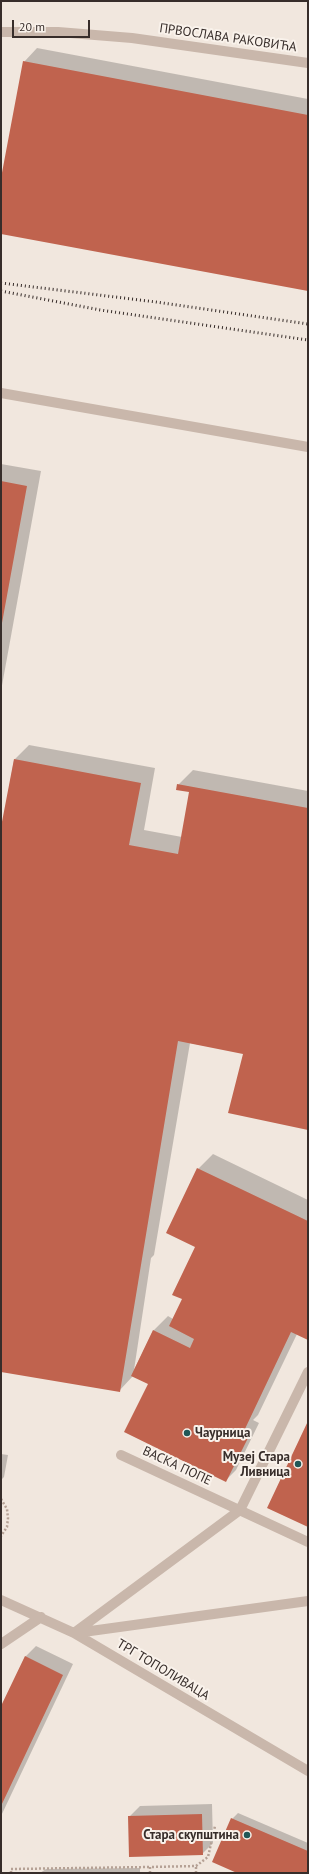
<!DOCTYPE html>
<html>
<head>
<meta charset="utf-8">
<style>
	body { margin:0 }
	#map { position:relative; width:309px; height:1874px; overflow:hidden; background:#f1e7de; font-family:"PT Sans",sans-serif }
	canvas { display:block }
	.frame { position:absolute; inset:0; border:2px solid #372d2a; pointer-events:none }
	.scale { position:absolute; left:12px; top:20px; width:78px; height:18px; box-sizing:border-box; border:2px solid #372d2a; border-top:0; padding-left:5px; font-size:12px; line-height:14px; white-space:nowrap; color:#372d2a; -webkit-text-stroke:3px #f9f2eb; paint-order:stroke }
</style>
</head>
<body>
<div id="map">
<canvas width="309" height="1874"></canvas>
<div class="frame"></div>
<div class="scale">20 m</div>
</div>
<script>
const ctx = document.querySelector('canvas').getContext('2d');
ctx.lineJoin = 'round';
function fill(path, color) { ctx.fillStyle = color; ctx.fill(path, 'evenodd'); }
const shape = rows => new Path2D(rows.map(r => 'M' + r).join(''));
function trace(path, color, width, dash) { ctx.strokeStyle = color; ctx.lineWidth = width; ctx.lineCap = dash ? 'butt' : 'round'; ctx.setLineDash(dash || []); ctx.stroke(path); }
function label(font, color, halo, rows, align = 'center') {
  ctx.font = font + ' "PT Sans",sans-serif'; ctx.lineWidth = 4; ctx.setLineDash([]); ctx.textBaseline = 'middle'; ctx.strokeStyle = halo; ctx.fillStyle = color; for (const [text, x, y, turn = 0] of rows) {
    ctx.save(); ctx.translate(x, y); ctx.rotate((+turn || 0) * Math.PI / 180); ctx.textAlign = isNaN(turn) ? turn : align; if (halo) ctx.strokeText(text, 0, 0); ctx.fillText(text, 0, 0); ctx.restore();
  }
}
fill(shape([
	[37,48,308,99,308,290,1,233,1,184,24,62],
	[1,464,41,471,1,691],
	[29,745,155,768,144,830,182,837,190,791,178,785,193,770,308,791,308,1129,244,1053,190,1043,154,1255,151,1258,134,1370,153,1331,168,1316,173,1319,183,1299,196,1246,198,1169,213,1154,308,1200,308,1339,297,1334,258,1415,253,1420,259,1423,236,1470,225,1481,149,1384,133,1376,119,1391,1,1371,1,833,14,760],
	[1,1454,8,1455,4,1477,1,1480],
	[36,1646,73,1664,1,1816,1,1708,25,1657],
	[212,1804,213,1843,202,1854,129,1817,140,1806],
	[238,1813,308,1843,308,1873,240,1873,232,1819],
	[140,1868,140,1873,40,1873,46,1869]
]), '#0003');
fill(shape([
	[23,61,308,115,308,291,1,234,1,178],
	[1,481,27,486,2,623,1,623],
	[14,759,141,783,129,845,178,854,189,792,176,790,177,784,308,808,308,1130,228,1113,243,1054,178,1041,120,1392,1,1372,1,827],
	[197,1168,308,1221,308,1340,291,1332,244,1431,250,1434,226,1482,124,1432,148,1384,131,1376,153,1330,190,1348,194,1339,169,1326,182,1299,172,1295,195,1247,166,1233],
	[308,1421,308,1527,267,1508],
	[25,1656,63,1675,1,1806,1,1706],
	[202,1814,203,1855,129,1857,128,1816],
	[231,1818,308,1851,308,1873,237,1873,212,1862]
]), '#c0634e');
trace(shape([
	[1,1499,7,1509,8,1518,7,1527,1,1536],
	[11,1873,11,1869,150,1867],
	[150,1873,150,1867,196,1866,208,1857,215,1826],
	[196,1873,196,1866]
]), '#b5a195', 2.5, [2, 2]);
trace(shape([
	[1,32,58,32,132,38,308,63],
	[1,393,308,447],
	[121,1455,308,1542],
	[1,1600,74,1633,308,1771],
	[74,1633,240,1510,308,1372],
	[76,1633,308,1601],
	[1,1644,41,1617]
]), '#c9b7ab', 10);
trace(shape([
	[1,283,156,302,308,324],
	[1,291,100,310,308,340]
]), '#372d2a', 3, [1, 3]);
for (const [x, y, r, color] of [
	[187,1433,4,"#215757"],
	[298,1464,4,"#215757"],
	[247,1835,4,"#215757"]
]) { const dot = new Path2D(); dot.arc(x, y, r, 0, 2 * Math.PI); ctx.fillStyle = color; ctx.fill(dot); trace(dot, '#f9f2eb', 1.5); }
label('13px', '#372d2a', '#f9f2eb', [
	["ПРВОСЛАВА РАКОВИЋА",228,38,8],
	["ВАСКА ПОПЕ",177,1466,25],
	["ТРГ ТОПОЛИВАЦА",163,1670,31]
]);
label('bold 13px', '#372d2a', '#f9f2eb', [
	["Чаурница",195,1433,"left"],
	["Музеј Стара",290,1457],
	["Ливница",290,1472],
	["Стара скупштина",239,1835]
], 'right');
</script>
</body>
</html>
